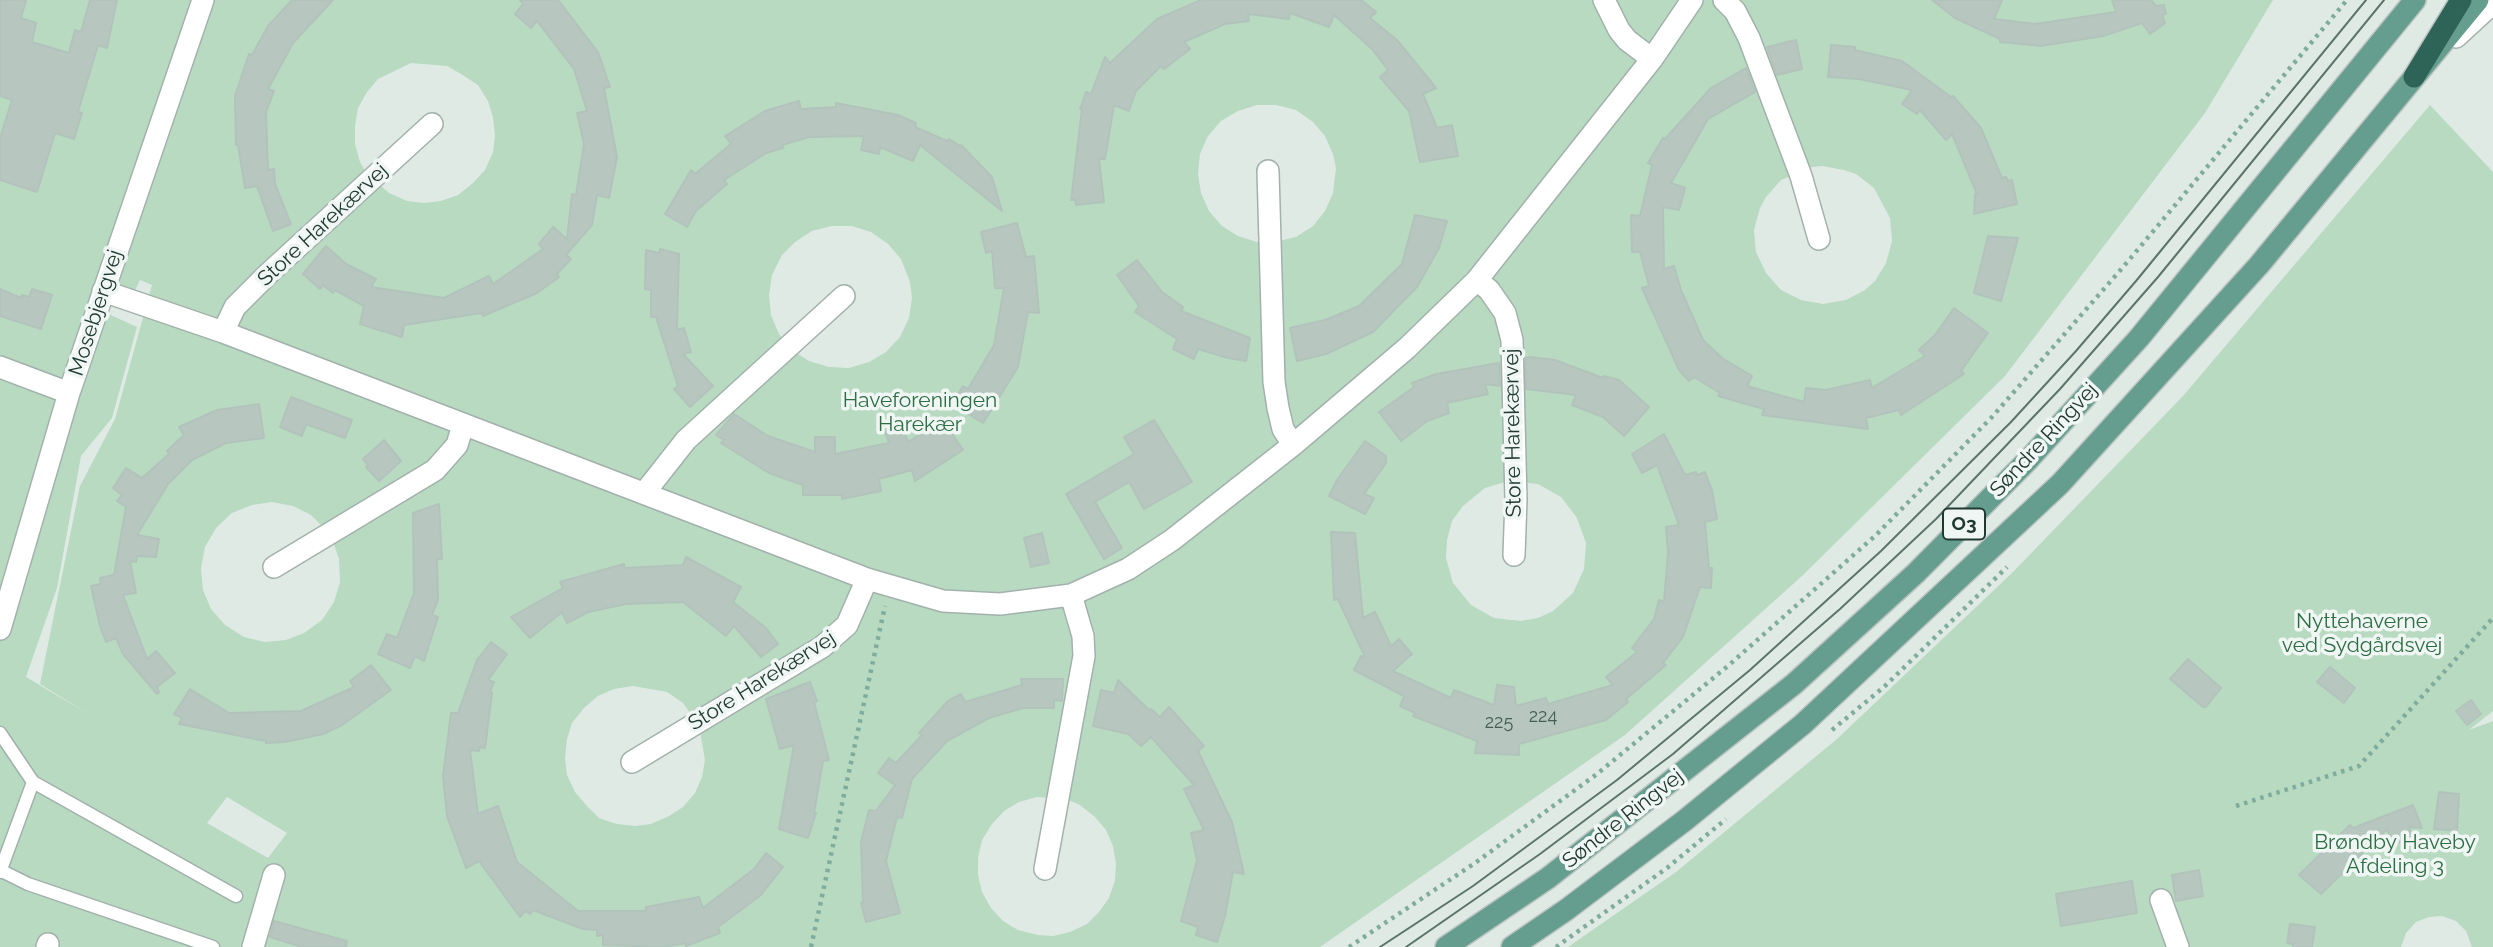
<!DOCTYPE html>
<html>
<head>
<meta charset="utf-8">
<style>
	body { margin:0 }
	canvas { display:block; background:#dfeae5 }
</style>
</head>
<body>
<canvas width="2493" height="947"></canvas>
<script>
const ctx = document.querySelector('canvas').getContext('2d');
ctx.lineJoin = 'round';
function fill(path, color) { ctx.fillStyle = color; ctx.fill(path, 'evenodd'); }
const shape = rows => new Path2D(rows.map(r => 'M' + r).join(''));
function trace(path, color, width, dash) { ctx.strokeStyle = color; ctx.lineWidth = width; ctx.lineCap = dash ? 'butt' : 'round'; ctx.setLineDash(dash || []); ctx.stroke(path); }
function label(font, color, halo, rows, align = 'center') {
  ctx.font = font + ' Raleway,sans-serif'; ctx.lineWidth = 7; ctx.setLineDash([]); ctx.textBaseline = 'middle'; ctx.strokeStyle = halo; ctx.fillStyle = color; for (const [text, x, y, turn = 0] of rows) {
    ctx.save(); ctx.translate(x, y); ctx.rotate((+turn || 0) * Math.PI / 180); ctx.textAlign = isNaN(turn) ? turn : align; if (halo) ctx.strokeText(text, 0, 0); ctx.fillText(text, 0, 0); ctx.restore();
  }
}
fill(shape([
	[0,0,193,0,154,160,215,0,2273,0,2205,113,2005,376,1802,576,1625,735,1320,947,0,947],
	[411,63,447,66,461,74,478,85,488,101,493,117,495,136,493,152,485,170,473,183,458,195,441,201,424,203,407,201,389,193,367,174,360,162,355,144,355,126,358,108,367,92,378,79],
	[1257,105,1276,105,1296,110,1313,122,1325,136,1333,154,1336,168,1333,193,1325,211,1313,226,1296,237,1279,241,1257,242,1238,236,1222,226,1209,211,1201,193,1198,174,1200,154,1208,136,1221,121,1238,111],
	[1822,166,1844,170,1856,174,1874,188,1890,218,1892,241,1886,263,1875,281,1865,290,1846,300,1823,304,1801,300,1781,290,1766,273,1756,252,1754,230,1760,208,1766,197,1781,180,1812,167],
	[832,226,852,226,871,232,888,244,901,259,910,282,912,298,909,318,900,337,886,352,869,362,849,368,829,367,809,361,792,350,779,334,771,315,769,295,772,275,782,255,795,242,812,231],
	[117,279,123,290,133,295,140,280,152,285,115,419,80,486,40,684,92,716,26,677,57,588,81,456,112,418,137,327,104,312],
	[1508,481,1538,484,1561,497,1577,518,1586,543,1584,569,1573,593,1553,611,1538,618,1521,621,1494,618,1471,605,1453,583,1446,558,1447,540,1452,521,1463,506,1485,488],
	[272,502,293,506,311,515,325,529,333,541,339,559,340,582,334,602,322,620,304,633,286,640,265,642,244,637,225,625,211,609,203,590,201,568,205,547,216,528,232,513,252,505],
	[633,686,667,692,683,703,699,726,705,760,702,777,695,793,683,807,669,816,651,824,635,826,617,824,599,818,587,806,575,792,567,775,565,758,567,739,572,723,584,708,598,696,614,689],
	[227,797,287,833,268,858,207,823],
	[1037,797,1066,799,1080,805,1095,817,1106,830,1113,846,1116,864,1115,880,1109,898,1099,912,1087,924,1070,932,1053,936,1038,935,1018,930,1003,921,991,908,982,892,978,875,978,858,982,840,992,824,1004,811,1019,802],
	[2430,105,2493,172,2493,711,2469,730,2493,721,2493,947,2472,947,2466,931,2456,921,2442,916,2429,917,2416,922,2406,933,2401,947,1568,947,1676,872,1837,739,2013,572,2183,396]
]), '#b8dac1');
const building = shape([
	[0,0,26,0,21,18,36,23,32,42,69,53,75,30,81,32,90,0,117,0,107,48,98,45,78,112,82,113,74,139,55,133,37,192,0,180,0,138,12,100,0,96,0,0],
	[292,0,333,0,293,43,268,89,274,91,266,112,268,170,274,169,275,184,291,224,273,231,257,186,245,188,238,145,236,145,235,96,249,54,252,55,268,26,292,0],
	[520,0,558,0,598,52,610,87,604,88,617,157,609,198,597,195,592,225,566,255,571,259,557,274,559,277,537,293,483,316,482,313,404,325,402,337,360,324,364,306,335,290,333,293,323,285,320,289,303,274,326,246,346,264,376,279,371,287,444,298,489,276,493,284,543,249,539,244,553,227,567,239,572,194,576,195,584,144,577,113,587,111,574,69,537,21,531,28,515,14,523,4,520,0],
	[1201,0,1361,0,1376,12,1370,18,1397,40,1436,88,1423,94,1437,128,1452,125,1458,156,1420,162,1409,111,1380,77,1388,70,1372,49,1334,15,1329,27,1290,13,1289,19,1248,14,1249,21,1225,24,1184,42,1190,49,1164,69,1161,66,1136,91,1129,111,1114,105,1105,159,1099,159,1104,202,1076,205,1075,199,1071,200,1082,109,1080,109,1086,92,1091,94,1105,57,1110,63,1157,19,1201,0],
	[1932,0,2002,0,1994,19,2035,24,2116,12,2112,0,2151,0,2156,6,2164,5,2166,14,2162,15,2165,23,2150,34,2142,23,2103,36,2041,46,2000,42,2000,39,1955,18,1932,0],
	[1796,40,1802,69,1777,75,1767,47,1796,40],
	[1831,45,1855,47,1855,50,1902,61,1951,97,1953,96,1981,128,2002,178,2006,177,2008,181,2012,180,2017,204,1974,214,1975,194,1977,194,1952,134,1946,140,1920,110,1917,114,1902,104,1912,90,1859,79,1828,77,1831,45],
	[1746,68,1755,92,1708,119,1671,183,1685,188,1679,210,1663,207,1664,269,1674,266,1681,290,1703,340,1722,358,1752,376,1747,386,1804,402,1806,388,1826,390,1870,380,1872,388,1925,356,1919,350,1935,335,1954,308,1988,333,1961,371,1964,374,1901,415,1899,410,1866,418,1868,429,1762,415,1764,409,1718,396,1720,393,1694,377,1689,381,1679,370,1642,288,1649,286,1640,252,1632,252,1631,215,1640,216,1652,165,1648,163,1663,138,1665,139,1711,88,1746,68],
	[799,101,801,109,836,107,836,103,898,115,916,123,915,127,947,141,949,139,960,146,961,145,992,177,1002,211,920,145,913,161,880,147,879,154,861,150,864,136,809,137,782,145,783,148,766,153,724,180,727,184,696,211,687,227,665,214,691,170,695,174,731,144,725,136,765,111,799,101],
	[1415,215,1447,221,1439,248,1417,287,1373,332,1326,354,1297,361,1290,328,1325,320,1359,306,1402,264,1415,215],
	[1017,223,1026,257,1034,256,1039,313,1028,312,1018,367,983,423,952,404,963,386,968,389,994,345,1004,288,995,288,992,251,986,253,981,232,1017,223],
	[1988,236,2018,238,2001,301,1974,293,1988,236],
	[660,249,679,254,677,330,684,328,691,352,683,354,713,386,690,407,674,389,678,386,656,317,651,317,651,290,645,289,646,250,659,253,660,249],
	[1137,260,1162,292,1183,307,1181,311,1250,338,1246,361,1228,358,1198,349,1194,359,1173,349,1177,339,1135,312,1139,306,1117,275,1137,260],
	[0,289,21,298,22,295,29,297,32,289,52,295,41,329,0,316,0,289],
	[1530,357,1555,360,1603,378,1604,376,1619,380,1649,407,1624,436,1603,417,1572,405,1576,395,1526,389,1526,358,1530,357],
	[1499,363,1500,386,1485,384,1488,394,1447,403,1449,413,1427,421,1401,441,1379,412,1414,387,1412,383,1436,374,1499,363],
	[291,397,352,420,345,438,306,424,302,436,280,427,291,397],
	[259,404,264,438,226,443,192,460,168,484,137,535,159,539,156,557,137,556,136,562,130,561,136,593,123,595,147,659,156,651,175,673,157,687,159,692,157,694,123,654,116,638,106,642,100,626,91,586,101,584,100,578,114,575,126,507,117,501,122,495,113,488,126,468,142,478,169,454,167,451,184,435,179,427,217,410,259,404],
	[734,414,768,436,815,452,815,437,835,437,835,454,889,443,885,431,903,426,908,442,943,420,963,450,915,481,912,470,879,479,881,491,842,499,842,495,803,495,803,485,769,473,721,443,724,440,716,435,734,414],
	[1154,420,1192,482,1144,509,1129,482,1095,502,1122,548,1104,559,1066,494,1134,454,1124,437,1154,420],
	[1664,434,1685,475,1696,472,1697,475,1705,472,1712,490,1717,519,1705,522,1709,568,1712,568,1711,588,1700,587,1683,637,1663,663,1666,665,1626,699,1628,702,1606,720,1519,744,1519,755,1475,753,1477,741,1413,716,1415,713,1400,706,1404,696,1354,670,1361,656,1365,657,1338,599,1334,600,1331,532,1355,533,1363,618,1375,612,1391,646,1399,639,1412,654,1393,671,1451,698,1454,690,1494,705,1497,685,1514,687,1516,706,1546,698,1548,704,1613,685,1606,677,1637,652,1632,648,1654,619,1659,600,1664,602,1668,552,1666,527,1679,525,1657,465,1642,473,1632,454,1664,434],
	[384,440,401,461,379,481,366,467,368,465,363,459,384,440],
	[1365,441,1386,456,1386,463,1364,494,1374,498,1365,514,1329,496,1337,480,1365,441],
	[439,504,442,559,437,559,438,600,432,615,438,617,424,661,415,656,410,668,378,654,387,634,397,638,414,593,413,513,439,504],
	[1042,533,1049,563,1031,567,1024,538,1042,533],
	[686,557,741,587,733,602,766,628,778,644,761,657,734,626,726,636,683,602,626,604,588,612,567,623,562,612,530,638,511,617,563,588,560,582,624,564,624,568,683,565,686,557],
	[491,642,507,654,488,680,494,682,490,692,492,693,485,748,480,747,479,751,470,750,478,814,498,806,517,862,578,911,646,911,646,907,699,897,703,908,754,869,766,853,783,867,761,895,718,927,720,933,686,946,685,943,664,947,603,945,603,935,597,936,597,930,583,929,533,910,530,914,525,911,520,917,479,861,466,868,447,816,443,776,451,713,458,713,477,660,491,642],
	[2188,659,2221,688,2206,707,2203,707,2170,679,2188,659],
	[371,665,391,690,342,725,323,734,285,742,266,743,266,741,179,724,182,718,174,714,190,689,229,713,301,711,354,687,350,681,371,665],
	[2330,667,2355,688,2344,703,2317,682,2330,667],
	[1021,679,1063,679,1062,701,1054,700,1054,708,1023,708,989,718,947,741,912,779,902,818,897,817,886,861,900,913,866,922,861,903,863,903,861,842,869,810,876,811,895,785,878,773,889,758,896,763,922,735,919,733,948,701,961,694,965,702,1022,685,1021,679],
	[1118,680,1149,710,1151,709,1160,717,1169,707,1204,746,1198,751,1232,822,1244,874,1233,872,1225,916,1217,942,1196,935,1198,927,1181,921,1197,860,1191,833,1204,830,1184,789,1194,785,1151,737,1141,746,1128,734,1093,726,1101,690,1114,693,1118,680],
	[810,682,817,701,814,702,829,760,823,761,814,813,816,813,808,838,779,829,794,745,780,749,766,699,810,682],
	[2471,700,2481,714,2467,725,2456,711,2471,700],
	[2439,792,2459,794,2457,831,2434,829,2439,792],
	[2413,805,2422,828,2409,827,2413,837,2393,844,2387,829,2321,894,2299,875,2350,825,2353,828,2413,805],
	[2199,870,2203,896,2176,901,2172,875,2199,870],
	[2132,881,2137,913,2061,926,2056,894,2132,881],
	[274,921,347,941,346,947,302,947,270,937,274,921],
	[2290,924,2315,927,2312,947,2293,947,2293,944,2287,943,2290,924]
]);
fill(building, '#b7c7c0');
trace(building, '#b2c3bb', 2);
const service = shape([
	[0,733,33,782,0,872],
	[33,782,236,896],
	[2,871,28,884,213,947]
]);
const minor = shape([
	[1604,0,1619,30,1627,40,1652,59],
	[1724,0,1735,11,1749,38,1801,176,1819,239],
	[1268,171,1274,382,1278,408,1283,429,1293,445],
	[1477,280,1489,290,1505,313,1512,340,1516,500,1514,555],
	[103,291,223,332,867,579,943,601,1000,604,1071,595,1128,569,1172,540,1293,445,1407,348,1477,280,1652,59,1692,0],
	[223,332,235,307,269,273,432,124],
	[0,367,69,393],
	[647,494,649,487,686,440,844,296],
	[274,567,435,470,457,445,463,425],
	[0,629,69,393,203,0],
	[632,762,822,647,847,625,867,579],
	[1045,869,1084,656,1083,636,1071,595],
	[2161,900,2178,947],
	[47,947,48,944],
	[253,947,274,875]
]);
const tertiary = shape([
	[2456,37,2493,3]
]);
const primary = shape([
	[1446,947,1548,878,1794,684,1916,573,2029,459,2139,338,2415,0],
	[1512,947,1566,910,1684,821,1803,724,2060,484,2259,265,2478,0]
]);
const motorway = shape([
	[2414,77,2461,0]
]);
trace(service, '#a2b1ac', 15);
trace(minor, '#a2b1ac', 24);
trace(tertiary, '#a2b1ac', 24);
trace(primary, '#bcc4c2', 24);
trace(motorway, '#bcc4c2', 24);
trace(shape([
	[1832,730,1884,687,2007,567],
	[2236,806,2359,766,2493,618],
	[811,947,885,606],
	[1349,947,1475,863,1597,774,1729,665,1875,536,1992,417,2124,266,2347,0],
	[1556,947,1667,868,1726,819]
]), '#80ac9d', 4.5, [3.5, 5]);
trace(service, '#fff', 12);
trace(minor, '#fff', 21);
trace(tertiary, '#fff', 21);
trace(primary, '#659e8e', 21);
trace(motorway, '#2e6457', 21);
trace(shape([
	[1380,947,1473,886,1617,780,1750,670,1881,551,2011,422,2076,351,2136,281,2366,0],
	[1406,947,1540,854,1673,754,1840,609,1936,519,2060,389,2158,277,2384,0]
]), '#5b756d', 2);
label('18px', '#465c56', null, [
	["224",1543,717],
	["225",1499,723]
]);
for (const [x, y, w] of [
	[1964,524,42]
]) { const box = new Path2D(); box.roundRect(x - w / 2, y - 15.5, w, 31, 5); ctx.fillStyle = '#eff6f3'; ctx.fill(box); trace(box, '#213932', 2); }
label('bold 19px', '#213932', null, [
	["O3",1964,524]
]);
label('21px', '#213932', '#eff6f3', [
	["Store Harekærvej",323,225,-43],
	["Mosebjergvej",96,313,-72],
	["Store Harekærvej",1513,433,-91],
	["Søndre Ringvej",2044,440,-47],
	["Store Harekærvej",762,681,-32],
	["Søndre Ringvej",1623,819,-38]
]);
label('21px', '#2d6e44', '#eff6f3', [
	["Haveforeningen",920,401],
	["Harekær",920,425],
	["Nyttehaverne",2362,622],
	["ved Sydgårdsvej",2362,646],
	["Brøndby Haveby",2395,843],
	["Afdeling 3",2395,867]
]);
</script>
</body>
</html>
